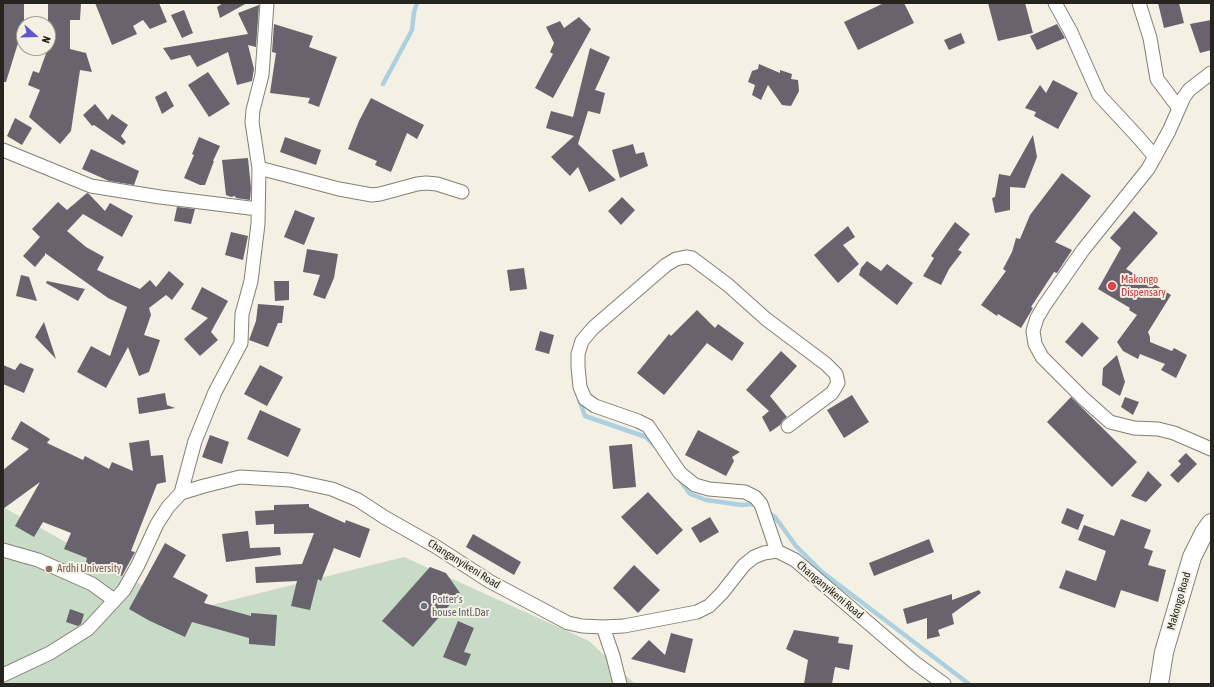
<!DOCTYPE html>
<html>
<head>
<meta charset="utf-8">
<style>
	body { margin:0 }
	#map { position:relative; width:1214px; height:687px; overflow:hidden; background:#f4f1e4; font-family:"Asap Condensed",sans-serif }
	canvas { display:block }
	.frame { position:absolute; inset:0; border:4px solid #25241f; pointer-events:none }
	.north { position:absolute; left:16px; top:16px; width:40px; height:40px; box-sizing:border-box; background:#f4f1e4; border:1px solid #a19f95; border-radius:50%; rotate:110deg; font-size:11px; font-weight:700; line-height:16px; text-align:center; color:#25241f }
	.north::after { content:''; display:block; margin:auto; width:14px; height:18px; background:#5b57cf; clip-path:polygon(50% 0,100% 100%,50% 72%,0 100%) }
</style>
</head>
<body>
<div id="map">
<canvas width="1214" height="687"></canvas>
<div class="frame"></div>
<div class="north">N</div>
</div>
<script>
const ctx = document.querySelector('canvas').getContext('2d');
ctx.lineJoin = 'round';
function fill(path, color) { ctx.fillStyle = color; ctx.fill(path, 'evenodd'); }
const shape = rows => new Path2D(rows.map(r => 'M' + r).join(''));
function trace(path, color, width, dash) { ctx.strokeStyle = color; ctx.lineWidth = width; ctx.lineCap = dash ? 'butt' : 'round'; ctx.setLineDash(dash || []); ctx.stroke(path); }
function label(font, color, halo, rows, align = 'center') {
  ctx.font = font + ' "Asap Condensed",sans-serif'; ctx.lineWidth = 4; ctx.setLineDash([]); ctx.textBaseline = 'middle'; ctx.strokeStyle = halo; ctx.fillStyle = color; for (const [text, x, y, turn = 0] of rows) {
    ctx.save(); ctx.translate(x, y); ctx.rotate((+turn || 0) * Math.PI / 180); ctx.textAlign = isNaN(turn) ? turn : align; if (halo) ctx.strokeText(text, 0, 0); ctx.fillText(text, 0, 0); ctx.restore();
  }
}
fill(shape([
	[3,507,188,611,404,557,589,641,635,684,3,684]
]), '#c8dbc6');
trace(shape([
	[383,84,412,30,414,12,417,3],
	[579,399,585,416,646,437,656,447],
	[679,479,690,494,706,500,742,505,753,504,757,506],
	[767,512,775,517,796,546,822,572,969,684]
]), '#acd0e0', 4.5);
fill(shape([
	[3,3,24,3,24,22,23,22,20,43,18,43,6,82,3,82],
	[48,3,81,3,80,20,70,20,70,49,86,53,92,72,80,70,71,131,60,144,29,117,40,90,28,85,33,71,39,73,48,48],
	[95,3,159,3,167,22,150,29,143,20,133,26,137,34,112,45],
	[223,3,247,3,220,18,217,7],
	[884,3,904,3,914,23,858,50,844,22],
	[988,3,1025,3,1033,33,998,41],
	[1158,3,1179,3,1184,23,1164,28],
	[259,5,256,47,248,45,254,69,252,81,237,85,228,52,197,67,190,55,171,60,163,48,248,34,238,13],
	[184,10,193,33,182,38,171,15],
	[579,17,591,29,553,98,535,88,553,54,550,52,554,43,546,27,560,21,564,28],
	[1211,20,1211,50,1200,53,1190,24],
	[274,24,313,36,309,47,337,57,319,107,308,103,310,98,270,93,276,53,272,52],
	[1057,24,1065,38,1037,50,1030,36],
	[961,33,965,43,949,50,944,40],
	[590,48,610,57,595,90,605,93,600,114,588,111,578,144,616,180,589,192,578,167,570,176,551,157,574,136,546,128,551,111,573,117],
	[759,64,780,73,780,70,792,74,791,79,798,80,799,91,791,106,782,105,768,85,761,100,752,95,755,85,748,82,752,71,758,69],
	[208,72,230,104,209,117,188,85],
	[1053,80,1078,93,1058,129,1034,116,1036,112,1025,108,1040,85,1046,93],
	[166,91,174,106,162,114,155,97],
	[371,98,424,125,417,139,407,133,391,172,375,165,377,161,348,149,359,121],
	[95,104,108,120,112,114,128,125,121,136,126,142,123,145,94,125,92,126,83,115],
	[15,118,32,128,22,145,7,136],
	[1033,135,1037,157,1025,188,1010,187,1010,210,995,213,992,198,995,197,999,174,1010,176],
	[199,137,220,146,213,161,214,161,205,185,200,185,184,178,194,155,192,154],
	[285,137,321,150,316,165,280,152],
	[633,144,636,154,644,152,648,166,620,178,612,150],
	[91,149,139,171,134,185,109,181,82,169],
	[248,158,251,188,250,200,236,198,235,196,231,197,226,195,222,160],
	[1062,173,1091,196,1055,242,1072,250,1057,273,1054,272,1031,307,1033,308,1021,328,998,314,997,316,981,305,1006,271,1003,269,1012,252,1016,238,1020,239,1030,215],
	[87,193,89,194,105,211,110,203,133,216,122,237,83,214,67,231,86,247,104,257,97,270,140,289,150,280,156,287,169,271,184,284,172,300,166,295,149,308,151,315,144,335,160,340,149,372,139,376,128,347,106,388,77,372,91,346,110,356,127,307,108,298,45,253,45,255,35,267,23,256,40,237,32,229,58,202,67,210],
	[622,197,635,210,621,225,608,211],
	[177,207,195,209,191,224,174,221],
	[295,210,315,218,304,245,284,237],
	[1134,211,1158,233,1126,269,1147,281,1148,280,1171,295,1148,332,1150,337,1150,342,1172,351,1174,348,1187,355,1176,378,1161,370,1165,364,1140,354,1138,359,1123,351,1117,342,1137,315,1129,310,1130,308,1098,289,1121,248,1110,238],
	[955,222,970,234,958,250,962,252,949,269,941,285,923,276,934,258,931,256],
	[848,226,855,237,843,245,859,264,838,283,814,255],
	[231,232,248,236,243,260,225,255],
	[307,249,338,254,334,278,325,299,313,295,320,275,303,272],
	[867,261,881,271,887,264,913,283,897,305,859,275,861,268],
	[524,268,527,289,510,291,507,270],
	[21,275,29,277,37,301,16,296],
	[47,281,85,289,78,301,46,283],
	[274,281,289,281,289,300,275,301],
	[202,287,228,301,211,332,218,340,200,356,184,339,208,318,191,309],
	[258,304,284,306,282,323,278,323,268,347,249,340,256,321],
	[697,310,715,328,718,324,744,343,732,361,707,343,664,395,637,373,669,334,671,336],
	[44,322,56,359,35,337],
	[1082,322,1099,338,1082,357,1065,342],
	[540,331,554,335,549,354,535,350],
	[781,351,797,366,770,396,787,417,783,420,780,425,770,432,762,417,769,411,746,390],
	[1117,355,1125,382,1120,396,1102,385,1103,368],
	[20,363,34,369,24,393,3,384,3,365,15,370],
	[260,365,283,377,267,406,244,394],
	[165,393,167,405,175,408,139,414,137,398],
	[852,395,869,422,844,438,827,410],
	[1071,397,1137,462,1112,487,1047,422],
	[1125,397,1139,402,1133,415,1121,407],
	[260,410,301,429,288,457,247,439],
	[21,421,50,439,47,443,83,460,85,456,109,469,112,462,133,471,129,443,149,440,151,456,163,455,166,482,157,484,131,551,135,552,122,576,86,563,87,558,64,549,71,533,43,522,34,537,15,526,40,482,3,509,3,470,29,449,11,439],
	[698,430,740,452,732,457,734,461,726,476,685,455],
	[210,435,229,442,222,464,202,457],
	[632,444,636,487,613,489,609,446],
	[1186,453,1197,464,1178,483,1170,475,1181,464,1178,461],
	[1148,471,1162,485,1146,502,1131,496],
	[648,492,683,530,657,555,621,517],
	[309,504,309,507,345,523,346,520,370,529,360,558,334,548,321,581,318,579,310,610,291,606,297,581,256,583,255,567,302,564,314,533,274,534,274,524,256,525,255,511,274,510,274,505],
	[1067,508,1084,515,1078,530,1061,523],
	[710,517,719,532,700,543,691,528],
	[1121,519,1151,530,1144,548,1153,551,1148,565,1166,570,1158,602,1121,590,1115,608,1059,588,1066,570,1096,581,1106,551,1078,540,1084,525,1114,536],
	[248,531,250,548,280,547,281,555,226,562,222,534],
	[473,534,521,562,514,575,466,547],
	[929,539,934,552,874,576,869,563],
	[165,543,186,555,173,577,208,595,204,603,251,616,251,613,277,615,275,646,249,644,249,638,192,622,185,637,150,621,129,609],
	[634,565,660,590,638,613,613,588],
	[430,567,446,573,460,593,413,647,382,621],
	[979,590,981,593,952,614,954,624,938,630,940,636,927,639,927,618,907,624,903,609,952,594,952,600],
	[70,609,84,614,81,624,78,626,66,622],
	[458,621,474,628,464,652,471,654,466,666,443,657],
	[794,630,839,637,838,643,853,645,849,670,835,667,832,684,804,684,808,660,786,649],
	[671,633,693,639,685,673,631,659,649,640,665,655]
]), '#68636d');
const street = shape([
	[1055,3,1071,32,1099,95,1138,137,1155,157],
	[1139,3,1150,38,1157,79,1178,107],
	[1211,73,1189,90,1184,97,1169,131,1148,169,1083,250,1044,306,1037,318,1033,331,1035,344,1042,357,1083,398,1110,422,1134,428,1158,429,1174,433,1211,449],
	[3,150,91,186,160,197,258,209],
	[259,168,339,189,372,195,380,194,417,184,426,183,437,184,462,192],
	[181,493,195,441,215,392,241,343,242,314,251,281,258,224,259,168,252,122,253,110,262,75,267,3],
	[3,550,38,560,92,584,114,600],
	[777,551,761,504,755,497,745,492,709,489,695,485,680,473,648,426,638,421,595,406,585,399,580,387,578,367,578,354,582,341,593,328,666,265,676,259,686,257,692,258,728,285,766,319,826,364,836,374,838,383,832,393,788,426],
	[603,627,613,656,620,684],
	[3,675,50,653,88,629,124,590,138,565,157,524,168,507,181,493,204,486,240,477,290,480,332,489,358,500,384,517,435,546,489,581,568,623,582,626,603,627,624,626,697,612,709,606,722,593,744,565,754,557,764,553,777,551,795,560,914,662,944,684]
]);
const secondary = shape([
	[1159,684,1164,652,1192,557,1204,533,1211,523]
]);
trace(street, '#827f74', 15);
trace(secondary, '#827f74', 20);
trace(street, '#fff', 13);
trace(secondary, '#fff', 18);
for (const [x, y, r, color] of [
	[1112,286,5,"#e0444e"],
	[49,569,4,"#8d6e63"],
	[424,606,4,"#6b7280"]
]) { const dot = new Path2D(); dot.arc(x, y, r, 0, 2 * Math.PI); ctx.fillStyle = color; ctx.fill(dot); trace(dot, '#f4f1e4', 1.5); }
label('11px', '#be3a42', '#f4f1e4', [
	["Makongo",1121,280],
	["Dispensary",1121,293]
], 'left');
label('11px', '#25241f', '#f4f1e4', [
	["Changanyikeni Road",464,564,32],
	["Changanyikeni Road",830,590,40],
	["Makongo Road",1179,601,-74]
]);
label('11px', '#785e54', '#f4f1e4', [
	["Ardhi University",57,569]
], 'left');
label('11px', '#5b616d', '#f4f1e4', [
	["Potter's",432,600],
	["house Intl.Dar",432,613]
], 'left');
</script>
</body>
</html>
